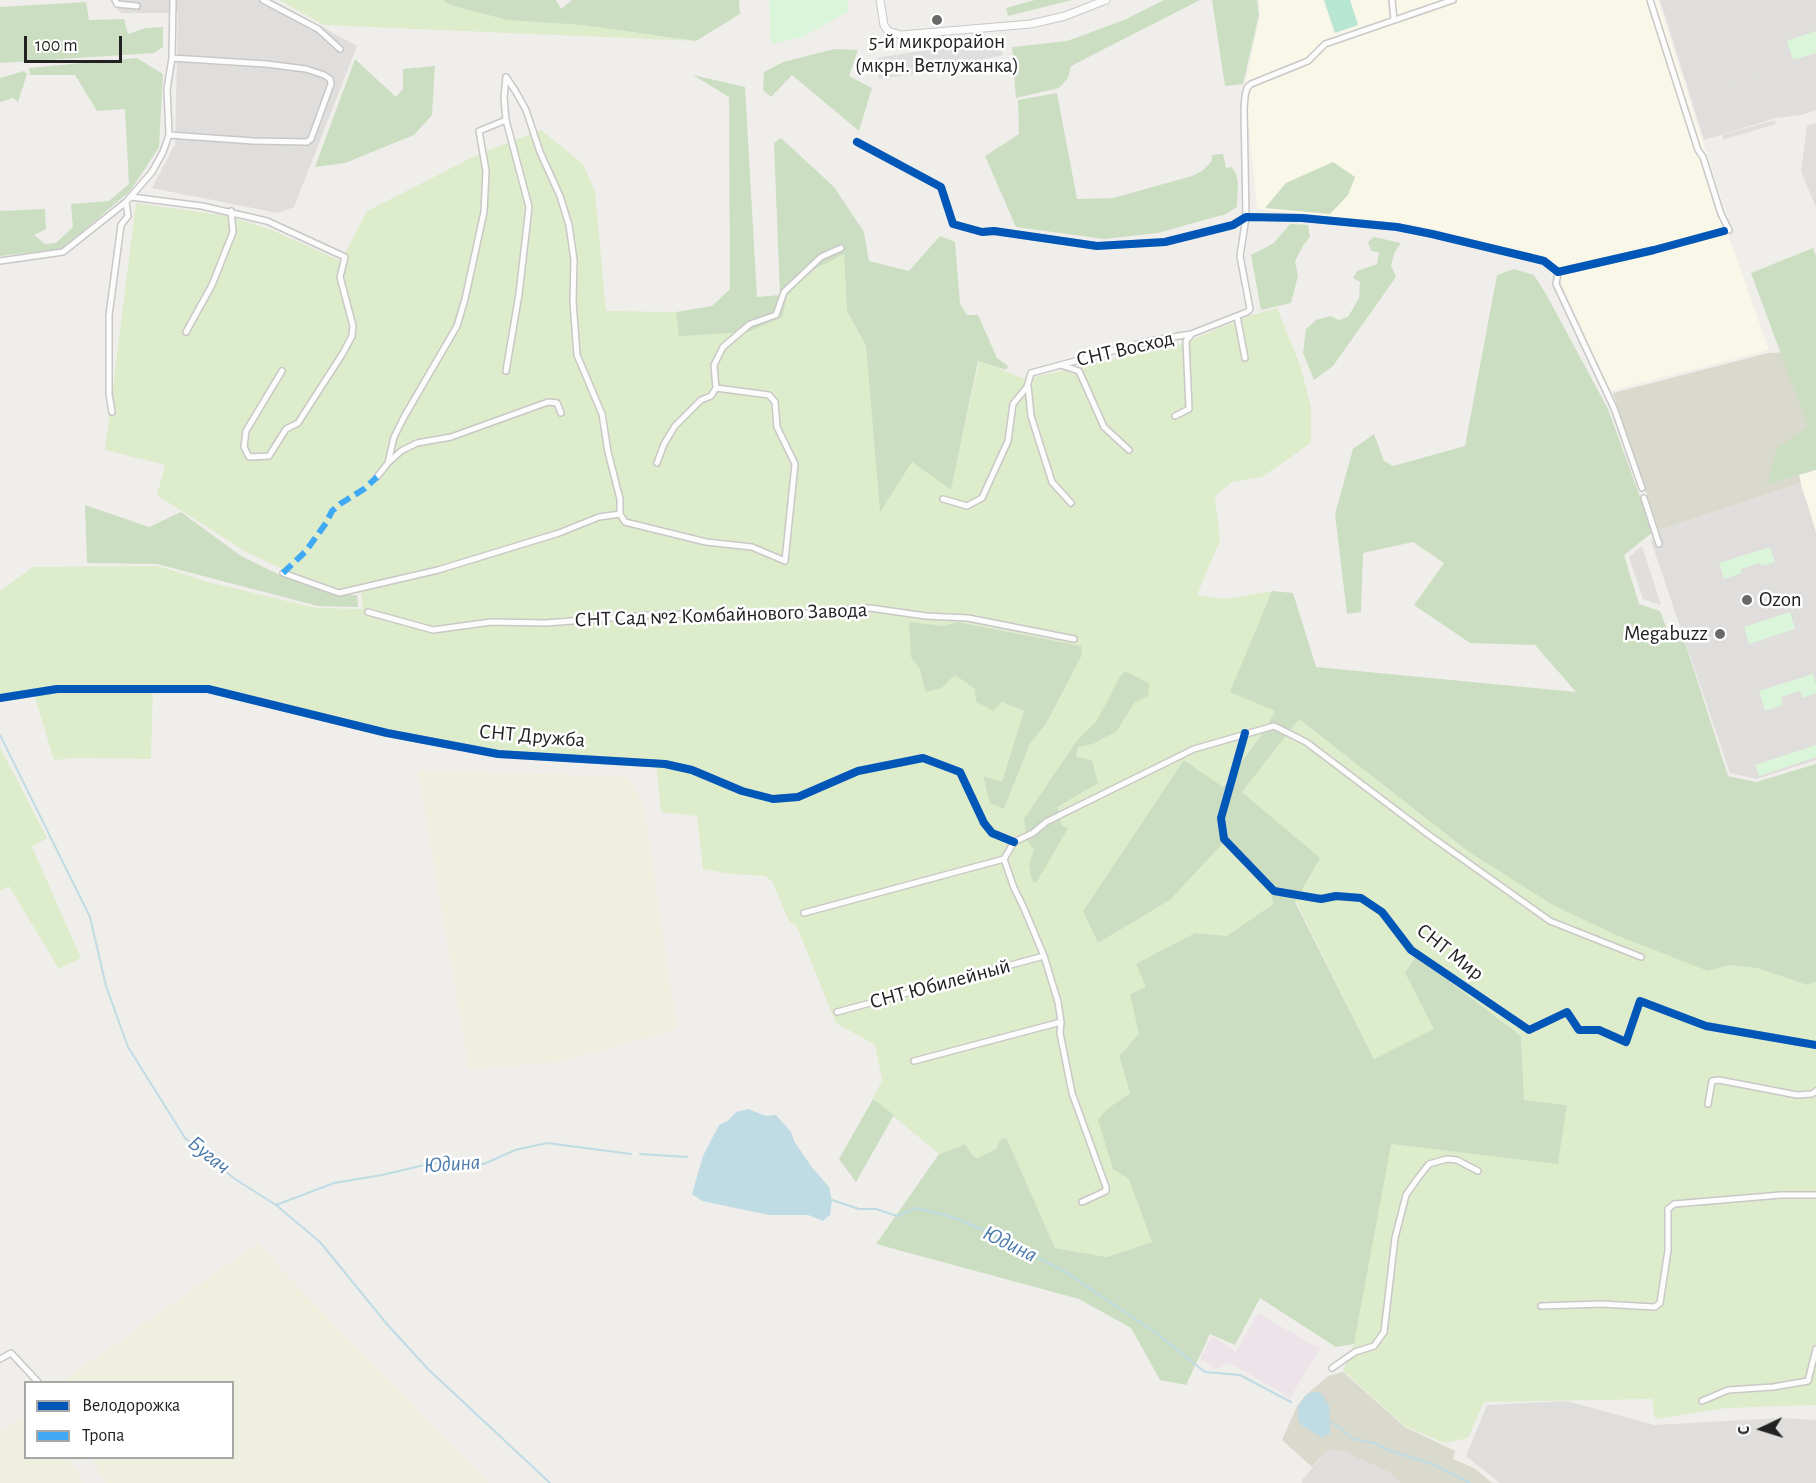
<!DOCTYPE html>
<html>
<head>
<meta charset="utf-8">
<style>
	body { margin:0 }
	#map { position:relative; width:1816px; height:1483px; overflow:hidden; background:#f0eeeb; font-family:"Alegreya Sans",sans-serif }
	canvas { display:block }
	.legend { position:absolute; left:24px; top:1381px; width:210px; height:78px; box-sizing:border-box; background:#fff; border:2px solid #a7a7a7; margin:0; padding:8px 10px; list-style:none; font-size:18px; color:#222 }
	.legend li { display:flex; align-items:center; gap:12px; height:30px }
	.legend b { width:30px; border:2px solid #a7a7a7 }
	.north { position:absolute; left:1732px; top:1399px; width:60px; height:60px; -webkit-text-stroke:4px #fff; paint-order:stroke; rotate:266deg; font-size:16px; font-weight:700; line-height:24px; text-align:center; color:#222 }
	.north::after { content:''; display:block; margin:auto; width:21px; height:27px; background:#222; clip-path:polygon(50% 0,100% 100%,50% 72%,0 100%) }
	.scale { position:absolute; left:24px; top:36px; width:98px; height:27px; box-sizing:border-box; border:3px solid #222; border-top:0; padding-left:8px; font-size:18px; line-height:21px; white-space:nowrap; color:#222; -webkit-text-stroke:4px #fff; paint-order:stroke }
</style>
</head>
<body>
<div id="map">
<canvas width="1816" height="1483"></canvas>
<ul class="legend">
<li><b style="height:8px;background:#0057b8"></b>Велодорожка</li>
<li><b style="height:8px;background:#3fa9f5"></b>Тропа</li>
</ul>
<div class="north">С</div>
<div class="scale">100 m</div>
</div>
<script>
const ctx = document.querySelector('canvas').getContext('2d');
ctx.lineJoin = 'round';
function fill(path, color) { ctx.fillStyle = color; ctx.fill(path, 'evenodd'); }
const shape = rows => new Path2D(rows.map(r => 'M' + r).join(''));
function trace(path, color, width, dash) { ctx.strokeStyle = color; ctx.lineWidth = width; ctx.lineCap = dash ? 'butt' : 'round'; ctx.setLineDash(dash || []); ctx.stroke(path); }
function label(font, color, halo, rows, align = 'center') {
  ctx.font = font + ' "Alegreya Sans",sans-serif'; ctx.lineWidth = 5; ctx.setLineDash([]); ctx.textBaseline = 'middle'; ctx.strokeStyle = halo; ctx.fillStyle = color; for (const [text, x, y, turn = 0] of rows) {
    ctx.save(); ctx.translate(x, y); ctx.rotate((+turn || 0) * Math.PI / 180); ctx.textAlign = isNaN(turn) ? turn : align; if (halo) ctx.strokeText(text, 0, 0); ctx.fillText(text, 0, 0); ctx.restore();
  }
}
fill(shape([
	[110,0,273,0,357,46,294,207,278,213,152,188,175,144,178,13,121,13],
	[1660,0,1816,0,1816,110,1801,115,1776,118,1704,140],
	[1816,123,1816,207,1801,172,1807,126],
	[1801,483,1816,532,1816,760,1757,779,1730,773,1651,541,1659,530],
	[1567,1401,1654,1425,1781,1418,1816,1420,1816,1483,1500,1483,1466,1456,1487,1405],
	[1328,1450,1345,1452,1392,1474,1400,1483,1303,1483,1301,1481]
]), '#dfdedc');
fill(shape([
	[1258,1313,1320,1349,1290,1398,1230,1363,1216,1369,1200,1359,1212,1336,1236,1352]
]), '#ede4e9');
fill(shape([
	[1259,0,1658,0,1729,224,1729,237,1769,350,1610,391,1550,259,1416,225,1257,209,1245,85,1260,15],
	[1816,470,1816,531,1798,475]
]), '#f8f7e8');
fill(shape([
	[1816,351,1816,470,1799,475,1801,483,1659,530,1613,393,1768,353],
	[1343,1372,1405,1427,1455,1451,1453,1459,1474,1468,1492,1483,1400,1483,1392,1474,1345,1452,1328,1450,1312,1467,1282,1440,1297,1406,1305,1396,1328,1376]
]), '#d9d9cd');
fill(shape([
	[418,770,629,777,644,806,677,1029,559,1062,469,1069],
	[257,1244,488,1483,106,1483,91,1458,232,1458,232,1382,62,1382],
	[25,1417,26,1458,69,1458,84,1483,0,1483,0,1431]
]), '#efefdf');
fill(shape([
	[279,0,443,0,450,5,507,20,582,25,696,41,324,25],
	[541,130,583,164,595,191,606,311,676,312,679,335,787,296,807,273,844,254,847,311,866,346,880,511,912,462,951,489,979,361,1025,379,1181,344,1249,316,1277,308,1300,365,1311,407,1311,443,1262,477,1232,482,1215,496,1220,540,1197,595,1225,599,1272,591,1231,692,1275,711,1265,730,1222,787,1185,760,1083,911,1098,943,1170,900,1227,839,1268,880,1273,904,1227,936,1195,933,1146,988,1130,994,1140,1034,1119,1056,1130,1093,1107,1109,1152,1242,1107,1257,1055,1248,1006,1137,1000,1140,996,1149,977,1158,973,1156,965,1144,939,1154,873,1099,882,1080,875,1045,836,1023,797,927,789,921,772,881,765,876,731,874,703,869,697,816,661,812,656,762,499,751,392,732,207,686,153,685,151,759,77,758,54,760,33,691,0,695,0,591,33,567,158,566,208,582,316,608,363,609,360,585,340,589,280,568,244,551,157,495,165,465,105,450,136,203,228,216,272,230,341,261,367,211,481,153],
	[959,622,1080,646,1082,655,1046,724,1030,744,1004,809,983,776,1002,783,1024,711,1002,702,993,711,975,689,955,675,942,688,925,692,920,669,943,626],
	[1121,675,1135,702,1117,731,1093,744,1078,746,1056,807,1062,826,1068,828,1029,864,1078,739,1096,723],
	[1299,719,1469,852,1708,971,1730,965,1757,968,1807,985,1816,982,1816,1405,1727,1408,1655,1419,1652,1399,1484,1402,1468,1438,1444,1443,1405,1426,1343,1371,1354,1344,1390,1144,1558,1163,1567,1105,1524,1100,1521,1036,1416,957,1405,973,1435,1029,1374,1059,1242,792],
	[0,747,47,838,32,847,81,958,59,969,9,886,0,891]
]), '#ddeccb');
fill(shape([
	[443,0,556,0,561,9,572,0,739,0,740,14,696,41,582,25,507,20,450,5],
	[1035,0,1072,0,1008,16,1006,8],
	[1164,0,1200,0,1071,66,1068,78,1059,88,1016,98,1012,47,1067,41,1124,20],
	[1212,0,1257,0,1259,15,1243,84,1225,86],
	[86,2,89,20,124,19,128,34,145,28,163,27,163,47,154,53,0,63,0,7],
	[834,49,858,50,849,76,872,88,859,131,792,75,771,97,763,90,764,72,783,62],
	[137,58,163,74,159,147,143,172,130,191,62,249,0,256,0,211,45,209,46,229,34,235,45,244,56,243,73,227,71,204,109,201,129,184,125,109,97,111,75,75,30,75,29,68],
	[355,59,396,97,403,89,403,69,435,66,432,115,414,135,345,163,315,167],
	[24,71,27,74,18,102,13,98,0,102,0,78],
	[693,75,745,87,757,297,780,295,774,143,781,138,834,187,864,232,869,261,909,271,940,236,955,242,960,304,967,315,978,315,997,358,1008,366,1006,370,978,361,951,490,912,462,880,512,866,346,847,311,844,254,807,273,787,296,782,317,748,332,679,336,676,312,712,306,730,289,729,97],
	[1057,93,1077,199,1113,198,1192,176,1202,171,1212,161,1212,155,1223,154,1226,168,1232,167,1236,174,1238,183,1237,207,1226,214,1158,233,1104,239,1016,227,985,156,1019,134,1018,100],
	[1333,162,1355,177,1348,195,1330,214,1265,208,1286,183],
	[1290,224,1308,225,1310,237,1304,244,1295,261,1298,276,1291,303,1261,310,1251,255,1274,243],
	[1374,237,1401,243,1395,252,1391,265,1396,277,1333,366,1314,380,1303,353,1306,329,1316,320,1330,316,1339,320,1348,317,1359,298,1360,282,1353,278,1357,271,1377,264,1379,252,1371,251,1368,242],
	[1813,248,1816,256,1816,469,1767,485,1777,448,1808,427,1751,273],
	[1514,269,1534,275,1546,294,1608,409,1653,532,1624,555,1639,604,1660,611,1671,640,1683,636,1728,776,1756,782,1816,764,1816,982,1807,985,1757,968,1730,965,1708,971,1616,935,1555,906,1469,852,1299,719,1242,792,1320,858,1295,902,1374,1059,1434,1029,1405,973,1416,956,1521,1036,1524,1100,1567,1105,1558,1164,1391,1144,1354,1344,1336,1347,1260,1298,1235,1345,1210,1334,1186,1385,1160,1380,1131,1328,1079,1299,876,1244,939,1154,965,1144,973,1156,977,1158,996,1149,1000,1140,1006,1137,1055,1248,1107,1257,1152,1242,1129,1179,1113,1169,1098,1120,1107,1109,1130,1093,1119,1056,1139,1034,1130,994,1146,987,1136,964,1195,933,1227,936,1273,904,1268,880,1227,839,1170,900,1098,943,1083,911,1184,760,1223,787,1265,730,1275,711,1230,692,1272,591,1293,593,1316,667,1576,692,1535,645,1470,643,1414,605,1444,563,1413,542,1363,553,1361,612,1347,614,1335,514,1353,449,1374,434,1384,461,1393,466,1465,446,1497,275],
	[85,505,149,527,181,512,241,556,282,576,339,595,357,595,358,607,318,606,157,564,87,563],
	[909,622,943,626,958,622,1081,646,1082,655,1046,724,1030,744,1004,809,990,803,983,776,1002,782,1024,711,1002,702,993,711,976,702,975,689,955,675,942,688,925,692,920,669,911,657],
	[1125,671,1149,683,1148,696,1135,702,1117,731,1093,744,1078,747,1076,757,1092,760,1098,783,1057,807,1062,826,1068,828,1036,883,1032,880,1029,864,1034,850,1027,840,1024,819,1078,739,1096,722,1121,675],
	[873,1099,894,1115,856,1182,839,1159]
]), '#cbdec1');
fill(shape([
	[769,0,848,0,848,12,802,37,771,44],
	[1816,31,1816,53,1793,60,1787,41],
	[1770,547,1775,562,1761,566,1760,563,1741,569,1742,573,1724,579,1719,563],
	[1790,612,1795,629,1749,644,1744,627],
	[1813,674,1816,685,1816,693,1803,698,1800,691,1781,697,1783,705,1765,711,1759,691],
	[1816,745,1816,757,1759,776,1755,765]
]), '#daf5da');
fill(shape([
	[1324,0,1350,0,1358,25,1335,33]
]), '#b7e6d2');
fill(shape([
	[1000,39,1003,55,923,73,879,79,876,58],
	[1773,69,1774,73,1724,89,1723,85],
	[1775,120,1776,124,1723,140,1722,135],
	[1796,486,1798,490,1676,529,1674,525],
	[1642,546,1661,605,1643,599,1629,557],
	[1668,554,1737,765,1733,767,1664,555],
	[1795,609,1803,631,1749,649,1748,645,1797,629,1791,611]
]), '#e0dfde');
fill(shape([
	[748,1109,766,1116,776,1115,791,1132,794,1141,811,1166,829,1187,832,1201,830,1215,823,1221,808,1215,769,1215,702,1201,692,1194,703,1156,719,1125,728,1121,736,1112],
	[1312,1392,1320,1392,1329,1405,1330,1433,1324,1437,1320,1437,1300,1424,1298,1419,1298,1407,1305,1396]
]), '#bfdbe3');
trace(shape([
	[0,735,90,917,106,986,128,1047,185,1138,235,1179,276,1205,320,1242,386,1323,428,1369,550,1483],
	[640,1154,687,1157],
	[832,1200,859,1209,876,1209,897,1216,916,1208,952,1217,981,1229,1064,1271,1156,1333,1205,1372,1240,1375,1291,1402],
	[276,1205,334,1183,382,1175,433,1163,484,1164,515,1150,547,1143,631,1154],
	[1329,1421,1337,1426,1353,1439,1374,1443,1388,1450,1435,1465,1470,1483]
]), '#bfdbe3', 2);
const minor = shape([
	[115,0,117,4,137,6],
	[263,0,318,29,340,49],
	[1392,0,1394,20],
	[1650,0,1698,150,1703,157,1721,214,1729,230],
	[169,135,253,141,307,142,311,139,331,84,330,79,324,75,306,69,266,64,172,58],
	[857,142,941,187,953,224,982,232,994,231,1097,246,1165,242,1233,225,1246,217,1302,218,1397,227,1432,234,1532,258,1544,261,1558,272,1654,250,1724,231],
	[131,197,202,206,267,221,345,257,340,277,353,326,352,336,343,353,298,423,286,429,269,456,249,457,244,447,246,431,282,371],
	[0,261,63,252,126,202,152,172,163,152,169,135,167,89,172,58,173,0],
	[1558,272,1556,284,1614,408,1642,488],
	[1237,316,1245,358],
	[186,332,212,285,233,232,231,211],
	[1061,365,1079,371,1104,427,1129,450],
	[506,371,519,294,529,207,506,120],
	[1028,386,1031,416,1052,482,1071,503],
	[112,412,109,394,109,315,121,225,128,216,126,202],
	[1175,416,1189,409,1186,341,1191,335],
	[388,463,401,451,417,443,451,437,548,402,557,403,561,413],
	[657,463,664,444,675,426,701,400,711,396,716,388,714,365,723,347,750,324,776,315,784,292,821,257,841,248],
	[377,477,388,463,394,437,404,417,457,326,465,299,484,212,486,171,479,131,506,120,504,98,506,77],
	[1644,498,1659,544],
	[943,499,967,506,982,498,1008,441,1013,404,1027,387,1031,373,1149,341,1191,334,1247,312,1250,309,1240,256,1246,217,1244,109,1245,96,1247,88,1251,84,1308,61,1325,44,1453,0],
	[620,514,625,522,706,542,752,547,785,561,795,464,777,427,775,402,769,395,716,388],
	[283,573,339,593,438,570,559,533,599,517,620,514,620,499,608,452,602,414,577,355,573,301,574,260,569,225,560,196,540,152,526,110,516,92,506,77],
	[368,612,433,630,491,622,546,623,663,614,784,615,870,608,926,616,968,618,1074,639],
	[0,698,57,689,208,689,387,733,498,754,665,764,692,770,742,791,773,799,798,797,858,771,923,758,960,772,984,823,992,833,1014,842],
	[1245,733,1221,818,1224,839,1274,891,1321,899,1336,896,1361,898,1382,912,1411,950,1529,1030,1567,1012,1579,1030,1599,1030,1626,1042,1640,1001,1706,1026,1816,1045],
	[1014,842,1033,833,1046,822,1194,749,1274,726,1306,742,1429,835,1550,921,1641,957],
	[1014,842,1004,859,1014,888,1023,906,1044,956,1058,1002,1061,1022,1060,1033,1072,1093,1106,1187,1106,1191,1082,1202],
	[804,913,1004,859],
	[837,1012,1044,956],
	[914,1061,1061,1022],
	[1708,1104,1712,1081,1719,1080,1797,1095,1812,1094,1816,1091],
	[1541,1306,1601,1304,1655,1307,1660,1303,1668,1250,1668,1209,1674,1204,1781,1195,1816,1195],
	[0,1359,11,1353,38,1382],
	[1332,1368,1355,1352,1374,1346,1384,1332,1395,1238,1406,1195,1418,1178,1429,1164,1447,1159,1457,1160,1478,1171],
	[1702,1401,1728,1390,1773,1387,1808,1381,1816,1349]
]);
const tertiary = shape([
	[880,0,884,25,888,31,901,35,1031,24,1065,16,1106,0]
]);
trace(minor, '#c9c8c7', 8);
trace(tertiary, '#c9c8c7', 9);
trace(minor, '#fdfcfc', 5);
trace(tertiary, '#fdfcfc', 7);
trace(shape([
	[283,573,306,551,326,523,332,511,340,504,364,489,377,477]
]), '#3fa9f5', 6, [12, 6]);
trace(shape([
	[857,142,941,187,953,224,982,232,994,231,1097,246,1165,242,1233,225,1246,217,1302,218,1397,227,1432,234,1532,258,1544,261,1558,272,1654,250,1724,231],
	[0,698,57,689,208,689,387,733,498,754,665,764,692,770,742,791,773,799,798,797,858,771,923,758,960,772,984,823,992,833,1014,842],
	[1245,733,1221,818,1224,839,1274,891,1321,899,1336,896,1361,898,1382,912,1411,950,1529,1030,1567,1012,1579,1030,1599,1030,1626,1042,1640,1001,1706,1026,1816,1045]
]), '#0057b8', 8);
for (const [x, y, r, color] of [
	[937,20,6,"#6a6968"],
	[1747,600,6,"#6a6968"],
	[1720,634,6,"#6a6968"]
]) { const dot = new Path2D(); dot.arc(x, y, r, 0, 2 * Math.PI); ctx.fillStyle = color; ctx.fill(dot); trace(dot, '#fff', 2); }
label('21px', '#222', '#fff', [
	["5-й микрорайон",937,42],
	["(мкрн. Ветлужанка)",937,66],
	["Ozon",1759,600,"left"],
	["Megabuzz",1708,634,"right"]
]);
label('21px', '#222', '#fff', [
	["СНТ Восход",1125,349,-13],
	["СНТ Сад №2 Комбайнового Завода",721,615,-2],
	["СНТ Дружба",532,736,5],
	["СНТ Мир",1450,952,38],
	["СНТ Юбилейный",940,984,-15]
]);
label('italic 22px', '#4a7aab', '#fff', [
	["Бугач",209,1155,39],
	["Юдина",452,1164,-4],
	["Юдина",1010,1244,26]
]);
</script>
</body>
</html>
